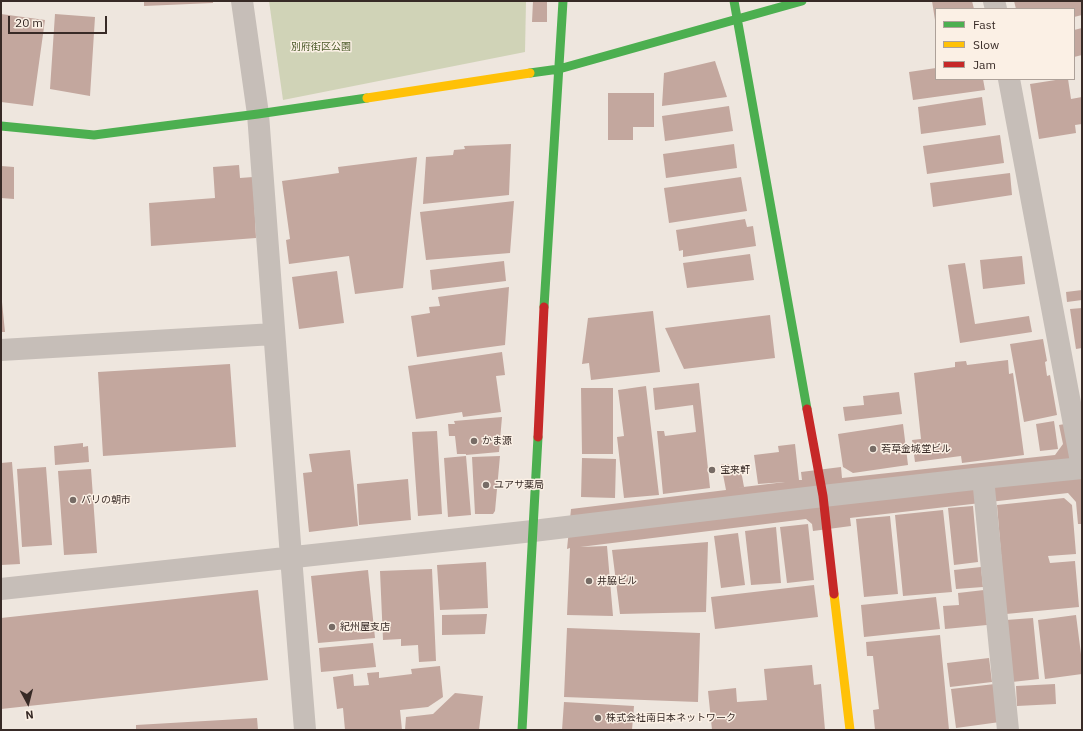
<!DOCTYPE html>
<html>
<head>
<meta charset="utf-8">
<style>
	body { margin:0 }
	#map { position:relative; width:1083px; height:731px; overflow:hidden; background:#eee6de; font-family:"IBM Plex Sans",sans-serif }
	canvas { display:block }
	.frame { position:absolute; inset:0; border:2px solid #372a26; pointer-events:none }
	.legend { position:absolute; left:935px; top:8px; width:140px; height:72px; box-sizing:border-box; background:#fbf0e5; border:1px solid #ada199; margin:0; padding:5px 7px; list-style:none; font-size:12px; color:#372a26 }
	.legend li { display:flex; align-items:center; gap:8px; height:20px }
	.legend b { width:20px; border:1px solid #ada199 }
	.north { position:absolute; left:8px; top:683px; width:40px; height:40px; -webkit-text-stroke:3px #fbf0e5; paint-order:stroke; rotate:173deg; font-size:11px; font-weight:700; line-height:16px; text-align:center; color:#372a26 }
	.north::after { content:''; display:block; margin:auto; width:14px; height:18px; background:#372a26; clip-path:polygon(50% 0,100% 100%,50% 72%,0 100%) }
	.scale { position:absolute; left:8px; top:16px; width:99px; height:18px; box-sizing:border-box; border:2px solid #372a26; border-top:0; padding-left:5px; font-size:12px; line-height:14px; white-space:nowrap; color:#372a26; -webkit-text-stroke:3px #fbf0e5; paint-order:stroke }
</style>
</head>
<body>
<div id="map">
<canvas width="1083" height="731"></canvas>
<div class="frame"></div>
<ul class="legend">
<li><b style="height:5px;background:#4caf50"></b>Fast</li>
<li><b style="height:5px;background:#ffc107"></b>Slow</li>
<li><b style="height:5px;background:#c62828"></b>Jam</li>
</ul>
<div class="north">N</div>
<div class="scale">20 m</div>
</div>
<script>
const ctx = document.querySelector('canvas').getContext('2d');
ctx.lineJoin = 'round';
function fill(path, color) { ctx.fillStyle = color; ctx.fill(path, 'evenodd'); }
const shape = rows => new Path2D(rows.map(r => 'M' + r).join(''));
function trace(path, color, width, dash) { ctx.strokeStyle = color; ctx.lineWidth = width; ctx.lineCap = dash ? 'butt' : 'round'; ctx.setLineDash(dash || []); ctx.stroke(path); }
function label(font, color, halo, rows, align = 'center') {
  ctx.font = font + ' "IBM Plex Sans","Noto Sans JP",sans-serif'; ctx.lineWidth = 3; ctx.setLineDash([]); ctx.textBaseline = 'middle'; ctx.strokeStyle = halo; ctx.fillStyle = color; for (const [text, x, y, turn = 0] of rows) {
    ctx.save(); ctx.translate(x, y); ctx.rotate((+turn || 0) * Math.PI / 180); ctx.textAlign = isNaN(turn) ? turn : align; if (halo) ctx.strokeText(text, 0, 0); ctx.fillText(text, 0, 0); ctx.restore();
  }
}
fill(shape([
	[269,1,526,1,525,52,283,100]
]), '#d0d3b7');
fill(shape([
	[144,1,213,1,213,3,144,6],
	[533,1,547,1,547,22,532,22],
	[932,1,972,1,974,9,936,9,936,20,935,20],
	[1014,1,1082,1,1082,15,1074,17,1074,9,1016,9],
	[1,14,45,20,33,106,1,102],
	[55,14,95,17,90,96,50,89],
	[1082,28,1082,55,1074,57,1074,30],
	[715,61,727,97,662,106,664,73],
	[936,68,936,79,983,79,985,90,913,100,909,72],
	[1062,79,1068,79,1071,99,1082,97,1082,124,1075,125,1076,133,1039,139,1030,84],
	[608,93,654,93,654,127,633,127,633,140,608,140],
	[982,97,986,125,921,134,918,107],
	[729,106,733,131,665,141,662,116],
	[1000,135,1004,163,927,174,923,146],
	[511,144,509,195,423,204,426,157,453,155,454,150,465,149,464,146],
	[734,144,737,168,666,178,663,154],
	[417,157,403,288,355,294,349,256,289,264,286,240,290,239,282,181,339,173,338,167],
	[239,165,240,178,253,177,256,238,151,246,149,203,215,198,213,167],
	[1,166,14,167,14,199,1,198],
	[1010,173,1012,195,933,207,930,183],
	[741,177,747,211,669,223,664,188],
	[514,201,510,253,426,260,420,212],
	[745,219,747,227,753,226,756,246,683,257,683,250,679,251,676,230],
	[750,254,754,280,687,288,683,263],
	[1022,256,1025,284,983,289,980,260],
	[504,261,506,281,432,290,430,270],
	[965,263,975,324,1029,316,1032,332,960,343,948,265],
	[337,271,344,323,299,329,292,277],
	[509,287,505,345,417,357,411,316,430,313,429,307,440,306,438,297],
	[1082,290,1082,300,1067,302,1066,292],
	[1,302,2,302,5,332,1,332],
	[1082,308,1082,348,1076,349,1070,309],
	[653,311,660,372,591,380,589,363,582,364,588,318],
	[770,315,775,358,684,369,665,328],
	[1043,339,1047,361,1045,362,1047,376,1050,375,1057,415,1024,422,1010,344],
	[502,352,505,375,496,376,501,412,463,417,462,412,416,419,408,366],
	[1008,360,1009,374,1013,373,1024,455,962,463,961,456,915,462,912,440,921,439,914,373,955,367,955,362,966,361,967,365],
	[230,364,236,447,103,456,98,372],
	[699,383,710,488,663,494,657,431,664,431,665,436,696,432,693,405,655,410,653,388],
	[646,386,659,495,624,498,617,437,624,436,618,390],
	[581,388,613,388,613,454,582,454],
	[899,392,902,414,845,421,843,407,864,405,863,396],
	[502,417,499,452,466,455,466,454,457,454,455,436,449,436,448,424,455,424,454,421],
	[1054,421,1058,449,1040,451,1036,424],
	[1082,421,1082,524,1078,524,1076,502,1068,493,850,518,851,526,813,531,812,524,806,519,580,547,607,546,613,616,567,615,570,548,567,549,571,509,726,490,721,464,729,464,729,467,740,465,744,487,735,488,785,482,758,484,754,455,779,452,778,446,795,444,799,480,802,480,801,472,841,467,842,478,1055,455,1063,444,1059,425],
	[903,424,908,465,853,473,843,467,838,434],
	[437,431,442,514,418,516,412,432],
	[83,443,83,447,88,446,89,462,55,465,54,446],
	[350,450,358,526,309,532,303,473,312,472,309,454],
	[466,456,471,515,448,517,444,458],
	[500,456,495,511,493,514,475,514,472,457],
	[582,458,616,459,615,498,581,497],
	[12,462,20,564,1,565,1,463],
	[46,467,52,545,22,547,17,469],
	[91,469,97,553,64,555,58,471],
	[408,479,411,520,359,525,357,484],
	[1064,498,1072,505,1076,554,1048,556,1050,563,1075,561,1079,607,1006,614,997,505],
	[973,506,978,562,954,565,948,508],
	[943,510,952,592,903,596,895,515],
	[890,516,898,594,864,597,856,519],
	[808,524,814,580,787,583,780,527],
	[776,527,781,583,751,585,745,531],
	[738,533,745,585,721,588,714,536],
	[708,542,706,612,620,614,612,550],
	[486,562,488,608,440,610,437,565],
	[981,567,983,587,956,589,954,570],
	[432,569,436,661,419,662,418,645,401,646,401,639,383,640,380,571],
	[368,570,375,638,318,643,311,576],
	[814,585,818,617,715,629,711,597],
	[258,590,268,680,1,709,1,618],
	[984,590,987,625,945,629,943,606,959,605,958,593],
	[936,597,940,629,864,637,861,605],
	[487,614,485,634,442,635,442,615],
	[1076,615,1082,662,1082,674,1045,679,1038,620],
	[1033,618,1039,679,1012,682,1006,620],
	[567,628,700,633,698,702,564,697],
	[940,635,949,730,875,730,873,710,879,709,873,656,867,656,866,642],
	[373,643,376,667,321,672,319,648],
	[989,658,992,682,950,687,947,663],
	[812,665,814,685,821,684,825,730,712,730,708,691,736,688,737,702,767,700,764,669],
	[440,666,443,697,428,707,400,710,402,730,345,730,343,708,337,709,333,677,353,674,354,686,369,685,367,673,379,672,379,678,412,674,411,669],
	[995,684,1000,722,956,728,951,689],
	[1055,684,1056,704,1017,706,1016,686],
	[455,693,483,696,479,730,405,730,406,717,433,714],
	[564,702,634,706,632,730,562,730],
	[257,718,258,730,136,730,136,725]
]), '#c3a79e');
trace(shape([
	[242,1,258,114,291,557,305,730],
	[994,1,996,9],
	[1009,79,1082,467],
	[1,350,274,334],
	[983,478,1008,730],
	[1,589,533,531,823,496,983,478,1082,468]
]), '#c6beb8', 22);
trace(shape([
	[734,1,807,409],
	[530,73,559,69,802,1],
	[1,126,94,135,258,114,367,98],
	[544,307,563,1],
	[522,730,538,437]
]), '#4caf50', 9);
trace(shape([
	[367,98,530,73],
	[834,594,850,730]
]), '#ffc107', 9);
trace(shape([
	[807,409,823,496,834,594],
	[538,437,544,307]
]), '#c62828', 9);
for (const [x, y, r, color] of [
	[474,441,4,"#776c66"],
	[873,449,4,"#776c66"],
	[712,470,4,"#776c66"],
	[486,485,4,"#776c66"],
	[73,500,4,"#776c66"],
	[589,581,4,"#776c66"],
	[332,627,4,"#776c66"],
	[598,718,4,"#776c66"]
]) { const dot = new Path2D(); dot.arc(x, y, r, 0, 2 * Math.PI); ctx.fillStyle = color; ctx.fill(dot); trace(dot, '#fbf0e5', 1.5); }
label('10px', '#495827', '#fbf0e5', [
	["別府街区公園",321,47]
]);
label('10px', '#372a26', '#fbf0e5', [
	["かま源",482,441],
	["若草金城堂ビル",881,449],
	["宝来軒",720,470],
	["ユアサ薬局",494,485],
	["パリの朝市",81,500],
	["井脇ビル",597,581],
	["紀州屋支店",340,627],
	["株式会社南日本ネットワーク",606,718]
], 'left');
</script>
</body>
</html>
